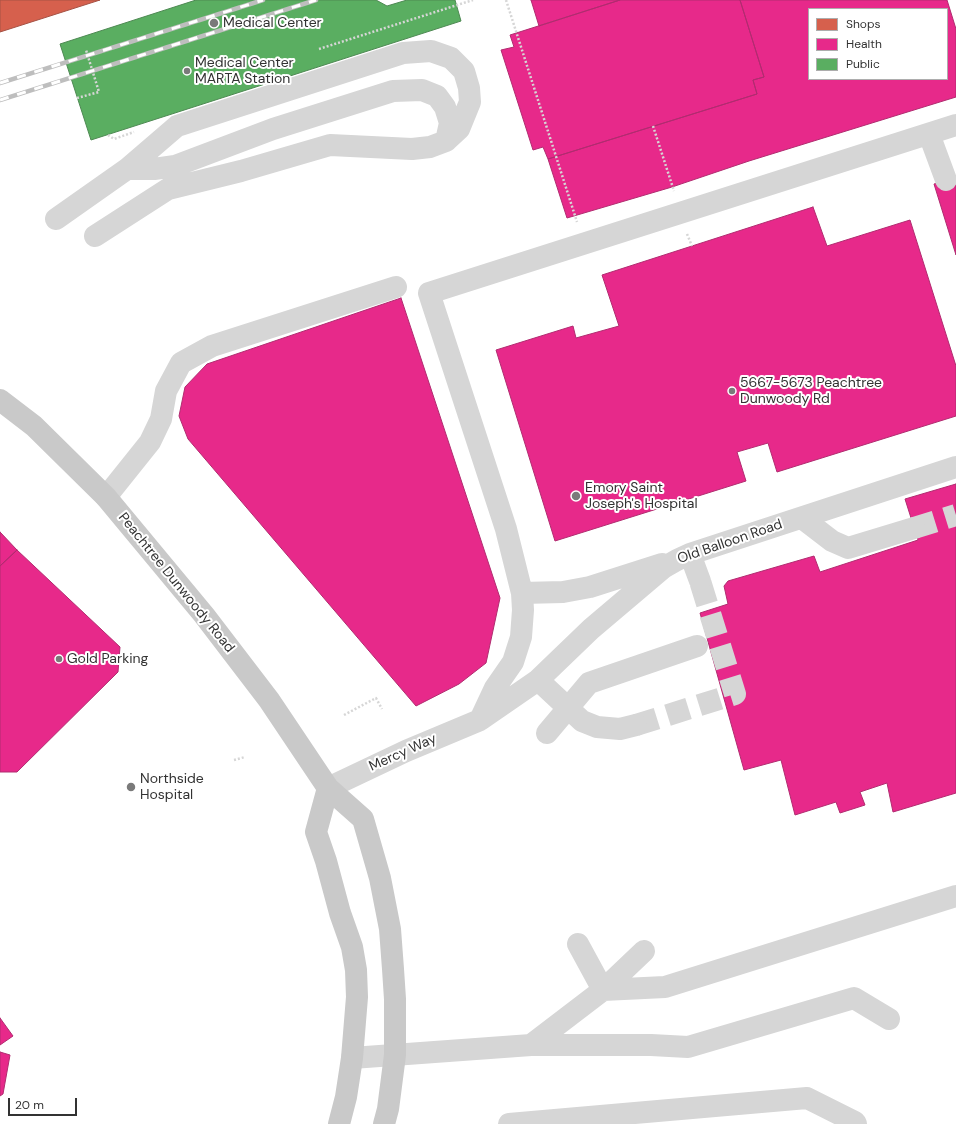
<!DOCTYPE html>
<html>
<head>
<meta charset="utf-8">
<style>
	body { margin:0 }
	#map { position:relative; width:956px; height:1124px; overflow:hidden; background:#fff; font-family:"DM Sans",sans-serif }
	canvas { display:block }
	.legend { position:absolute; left:808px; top:8px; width:140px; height:72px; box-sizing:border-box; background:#fff; border:1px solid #adadad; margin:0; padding:5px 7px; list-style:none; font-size:12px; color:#323232 }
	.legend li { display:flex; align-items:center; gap:8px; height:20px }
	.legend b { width:20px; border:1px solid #adadad }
	.scale { position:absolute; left:8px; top:1098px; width:69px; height:18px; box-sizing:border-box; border:2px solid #323232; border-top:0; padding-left:5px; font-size:12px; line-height:14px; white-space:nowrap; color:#323232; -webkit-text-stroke:3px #fff; paint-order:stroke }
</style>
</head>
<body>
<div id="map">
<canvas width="956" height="1124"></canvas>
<ul class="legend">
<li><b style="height:11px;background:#d6604d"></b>Shops</li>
<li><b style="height:11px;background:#e7298a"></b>Health</li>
<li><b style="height:11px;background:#5aae61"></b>Public</li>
</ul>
<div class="scale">20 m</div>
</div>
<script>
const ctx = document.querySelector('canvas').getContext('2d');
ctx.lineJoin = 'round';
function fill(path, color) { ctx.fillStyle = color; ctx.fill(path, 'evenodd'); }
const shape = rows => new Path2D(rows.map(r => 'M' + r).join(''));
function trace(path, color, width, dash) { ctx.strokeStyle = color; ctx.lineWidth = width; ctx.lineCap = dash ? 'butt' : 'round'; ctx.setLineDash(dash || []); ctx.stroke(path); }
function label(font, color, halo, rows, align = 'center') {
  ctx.font = font + ' "DM Sans",sans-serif'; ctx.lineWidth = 4; ctx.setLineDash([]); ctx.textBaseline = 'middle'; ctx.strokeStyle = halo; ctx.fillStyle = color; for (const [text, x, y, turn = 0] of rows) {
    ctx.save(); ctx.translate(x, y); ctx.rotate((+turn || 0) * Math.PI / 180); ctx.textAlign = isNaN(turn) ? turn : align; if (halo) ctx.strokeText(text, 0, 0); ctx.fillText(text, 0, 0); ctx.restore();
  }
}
const shops = shape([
	[0,0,100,0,0,32,0,0]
]);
fill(shops, '#d6604d');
trace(shops, '#a55245', 1);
const health = shape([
	[531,0,620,0,539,26,531,0],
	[620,0,740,0,764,77,753,80,757,94,548,159,543,147,533,150,501,50,514,47,510,35,620,0],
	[740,0,947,0,956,29,956,97,749,161,672,187,567,218,548,159,757,94,753,80,764,77,740,0],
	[809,9,947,9,947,79,809,79,809,9],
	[956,177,956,255,934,184,956,177],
	[813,207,827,246,910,220,956,366,956,416,777,472,768,443,737,452,746,481,555,541,496,350,573,326,576,338,619,326,602,275,813,207],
	[401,298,500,598,486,663,459,684,416,706,188,439,179,416,185,387,207,364,401,298],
	[956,484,956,793,893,812,887,783,860,792,865,805,840,813,836,802,795,815,781,760,744,770,700,613,728,604,724,586,728,581,814,556,820,572,918,540,905,499,956,484],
	[0,532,17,550,0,566,0,532],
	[17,550,120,647,118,672,17,772,0,772,0,566,17,550],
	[0,1018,13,1036,0,1045,0,1018],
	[0,1052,10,1055,3,1094,0,1096,0,1052]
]);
fill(health, '#e7298a');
trace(health, '#b12c70', 1);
const public = shape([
	[196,0,376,0,387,6,407,0,455,0,461,21,91,140,60,44,196,0]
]);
fill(public, '#5aae61');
trace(public, '#4e8953', 1);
trace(shape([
	[914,528,956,515],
	[636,725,735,694,700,581]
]), '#d6d6d6', 22, [22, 11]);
trace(shape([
	[506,0,577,222],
	[319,49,473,0],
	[77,98,99,92,86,50],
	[653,126,674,191],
	[108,135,114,139,134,132],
	[687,234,692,246],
	[344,715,376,698,382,709],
	[234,760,245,757]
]), '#d6d6d6', 2.5, [2, 2]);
trace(shape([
	[929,134,946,180],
	[127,169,154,169,175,166,273,129,393,91,422,90,437,96,445,107,450,123,446,141],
	[56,219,127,169,177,126,403,53,431,51,451,58,464,71,469,88,470,102,459,129,446,141,430,147,412,149,330,145,241,171,168,189,95,236],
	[106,497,150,442,161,419,166,391,181,363,212,346,396,287],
	[802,518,832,541,848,548,914,528],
	[690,554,700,581],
	[522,593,563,592,590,587,662,564],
	[538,680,582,721,597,727,620,729,636,725],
	[480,720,495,688,513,662,521,637,523,610,522,593,506,529,429,293,956,125],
	[547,733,589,683,697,646],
	[328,788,406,751,480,720,538,680,591,629,663,568,677,560,690,554,956,467],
	[578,944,603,990],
	[603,990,665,987,956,896],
	[531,1045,603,990,644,951],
	[352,1058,531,1045,651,1045,688,1047,854,998,889,1019],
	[509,1124,807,1098,855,1122,856,1124]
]), '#d6d6d6', 22);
trace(shape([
	[0,400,34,426,106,497,204,615,269,700,328,788,363,819,380,878,390,929,393,969,395,999,395,1055,388,1109,384,1124],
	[328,788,316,832,326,861,340,913,352,947,356,970,357,997,352,1058,346,1097,339,1124]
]), '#c9c9c9', 22);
const rail = shape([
	[0,83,263,0],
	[0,100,316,0]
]);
trace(rail, '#bebebe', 4.5);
trace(rail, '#fff', 3, [9]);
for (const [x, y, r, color] of [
	[214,23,5,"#7a7a7a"],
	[187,71,4,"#7a7a7a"],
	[732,391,4,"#7a7a7a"],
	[576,496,5,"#7a7a7a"],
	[59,659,4,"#7a7a7a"],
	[131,787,5,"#7a7a7a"]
]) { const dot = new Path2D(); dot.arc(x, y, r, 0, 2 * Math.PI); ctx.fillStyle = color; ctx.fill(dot); trace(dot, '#fff', 1.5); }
label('14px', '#323232', '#fff', [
	["Medical Center",223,23],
	["Medical Center",195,63],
	["MARTA Station",195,79],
	["5667-5673 Peachtree",740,383],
	["Dunwoody Rd",740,399],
	["Emory Saint",585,488],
	["Joseph's Hospital",585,504],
	["Gold Parking",67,659],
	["Northside",140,779],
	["Hospital",140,795]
], 'left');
label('14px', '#323232', '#fff', [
	["Old Balloon Road",730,542,-19],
	["Peachtree Dunwoody Road",176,583,51],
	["Mercy Way",403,753,-24]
]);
</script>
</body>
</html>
